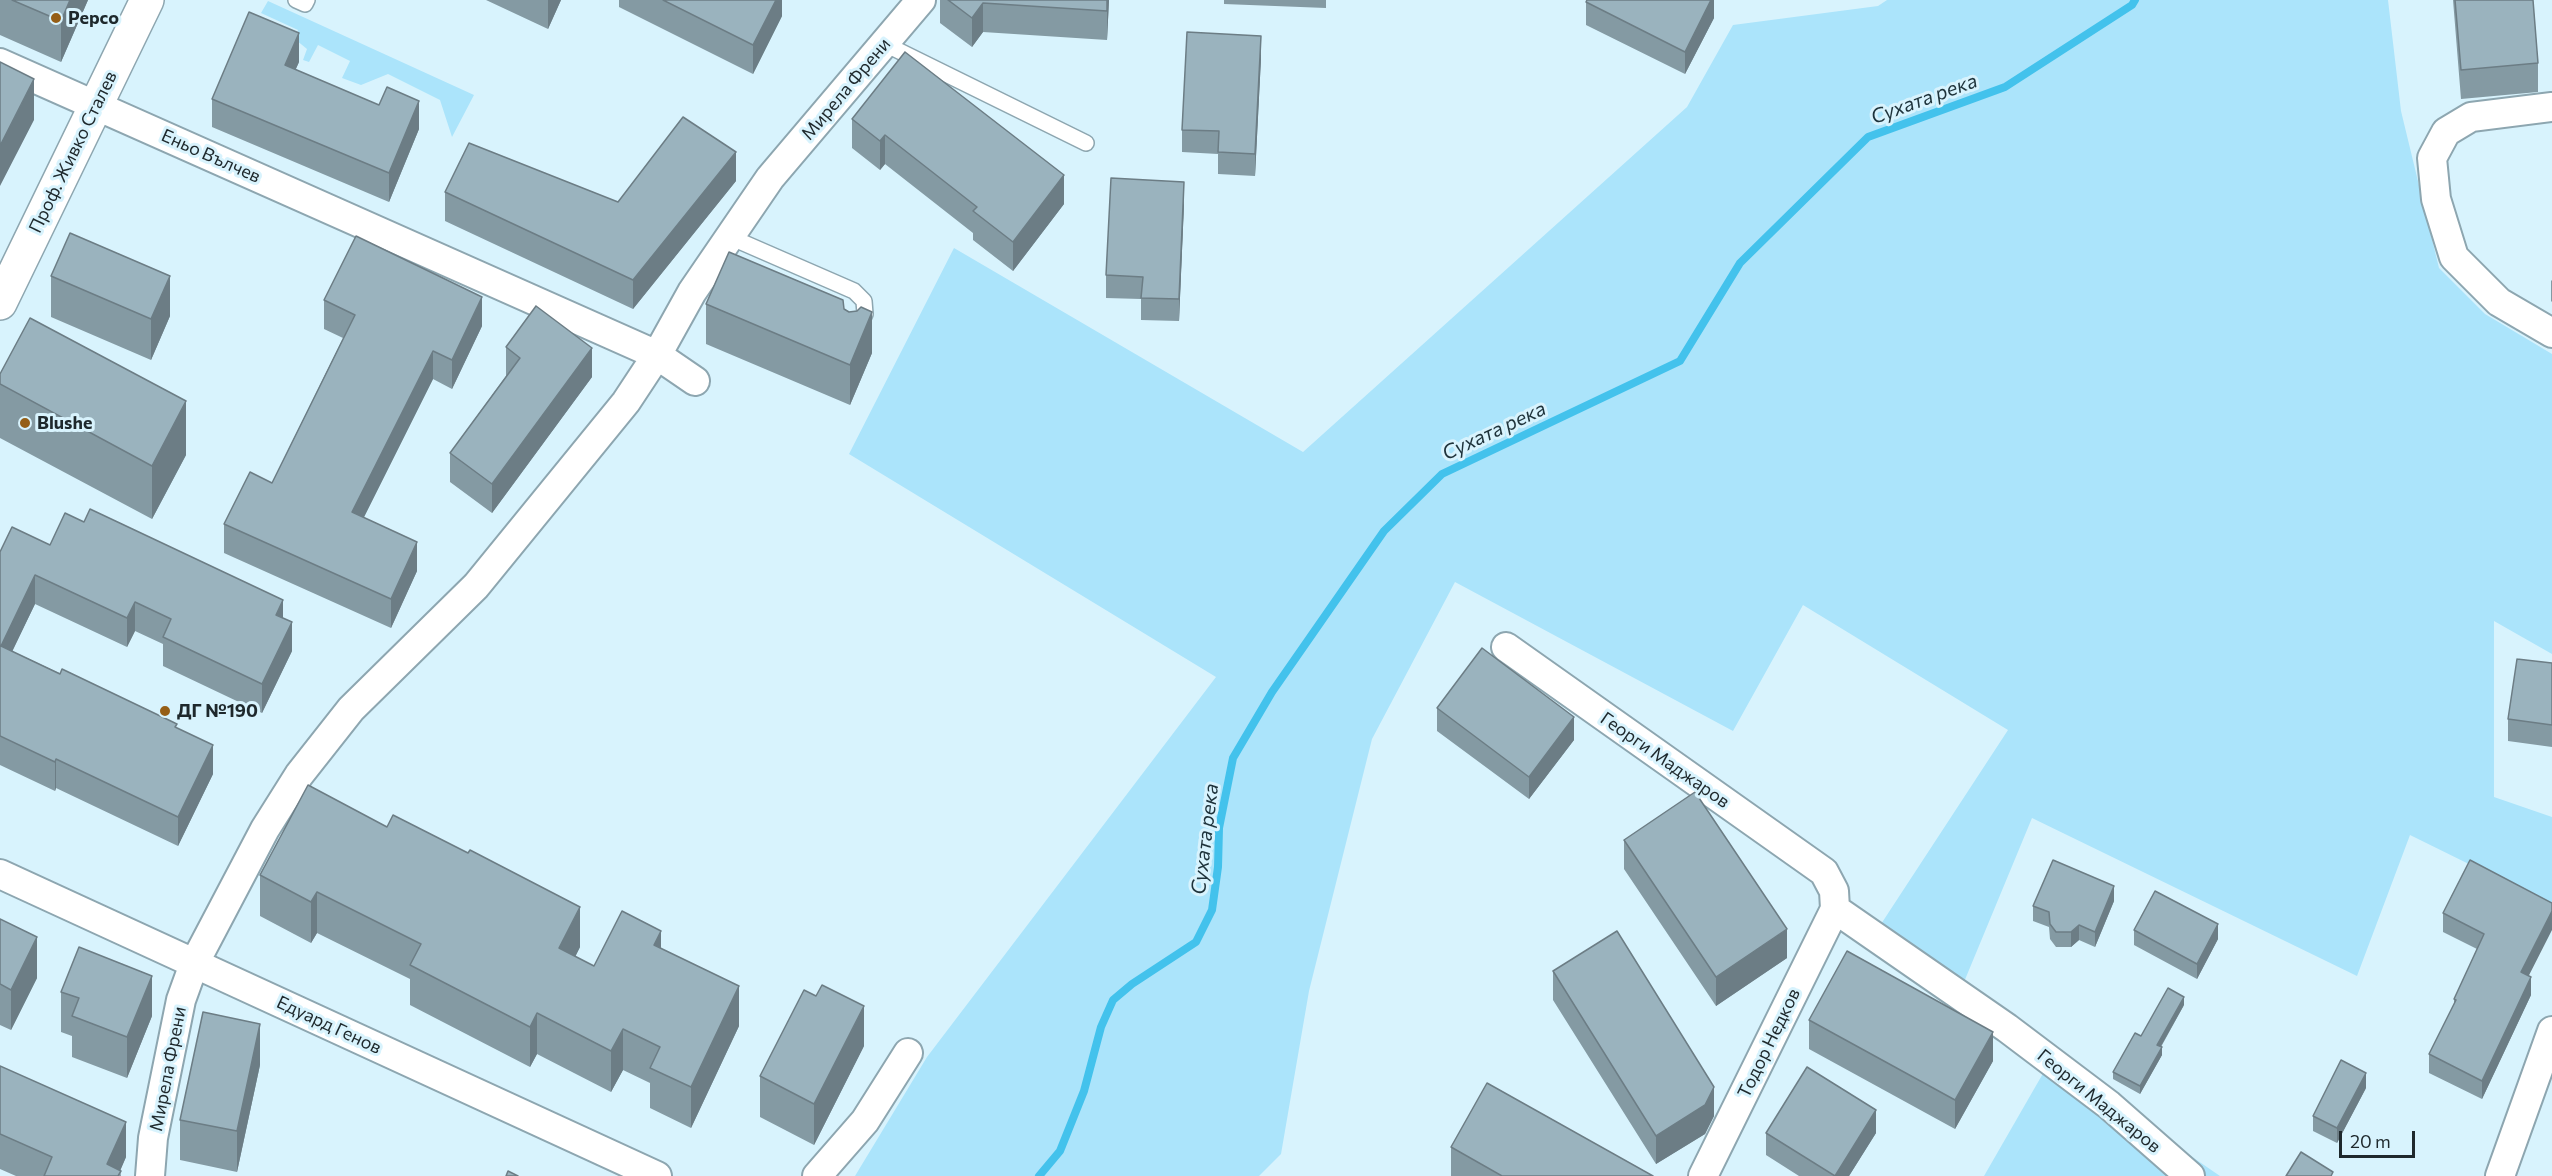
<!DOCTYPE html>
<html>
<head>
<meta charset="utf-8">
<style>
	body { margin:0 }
	#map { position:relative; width:2552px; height:1176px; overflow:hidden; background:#d8f3fd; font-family:Commissioner,sans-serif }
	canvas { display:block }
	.scale { position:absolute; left:2339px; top:1131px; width:76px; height:27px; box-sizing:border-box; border:3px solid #1e282c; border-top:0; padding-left:8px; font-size:18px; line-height:21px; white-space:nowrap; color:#1e282c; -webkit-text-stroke:4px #d8f3fd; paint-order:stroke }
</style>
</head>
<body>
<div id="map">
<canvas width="2552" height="1176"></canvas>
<div class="scale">20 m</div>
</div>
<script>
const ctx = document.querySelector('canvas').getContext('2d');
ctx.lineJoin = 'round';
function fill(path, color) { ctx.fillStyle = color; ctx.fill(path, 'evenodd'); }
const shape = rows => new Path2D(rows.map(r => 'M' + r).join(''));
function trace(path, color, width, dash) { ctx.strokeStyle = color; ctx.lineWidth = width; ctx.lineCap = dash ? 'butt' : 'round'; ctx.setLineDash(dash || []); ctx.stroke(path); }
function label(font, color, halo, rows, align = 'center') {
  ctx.font = font + ' Commissioner,sans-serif'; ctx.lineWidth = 6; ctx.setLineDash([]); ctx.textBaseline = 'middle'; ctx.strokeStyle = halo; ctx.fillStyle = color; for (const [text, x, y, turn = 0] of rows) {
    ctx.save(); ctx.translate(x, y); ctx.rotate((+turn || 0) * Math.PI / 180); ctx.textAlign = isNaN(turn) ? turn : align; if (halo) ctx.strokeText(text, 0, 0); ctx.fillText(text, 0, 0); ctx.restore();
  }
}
fill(shape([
	[1887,0,2388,0,2401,111,2439,268,2485,314,2552,354,2552,654,2494,621,2494,797,2552,817,2552,905,2410,835,2357,976,2032,818,1964,982,2131,1115,2220,1176,1984,1176,2045,1070,1866,947,2008,730,1803,605,1733,731,1455,582,1372,739,1309,991,1281,1154,1259,1176,855,1176,927,1057,1216,677,849,454,954,248,1303,452,1687,107,1733,25,1878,6],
	[268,1,474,95,452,137,440,100,388,74,361,85,342,78,350,61,318,45,309,62,303,60,307,49,296,40,298,30,261,13]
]), '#abe4fb');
trace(shape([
	[1039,1176,1060,1151,1084,1091,1101,1027,1113,1000,1132,984,1196,942,1212,910,1218,867,1219,828,1233,758,1272,692,1384,531,1442,474,1680,361,1740,263,1868,137,2005,87,2132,5,2135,0]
]), '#43c2ec', 8);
const service = shape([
	[296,0,305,4,307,0],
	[885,44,1086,143],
	[730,237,854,291,864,301,865,314,859,327]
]);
const minor = shape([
	[0,63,657,355,695,381],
	[2552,107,2471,117,2446,132,2432,158,2436,199,2454,257,2499,302,2552,333],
	[1506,647,1824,872,1834,891,1835,909,1703,1176],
	[0,874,657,1176],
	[1835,909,2007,1028,2109,1105,2190,1176],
	[150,1176,153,1138,181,1000,194,964,265,829,299,775,351,709,476,586,626,402,657,355,692,292,770,178,921,0],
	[817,1176,865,1121,908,1053],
	[2500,1176,2552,1031]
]);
const tertiary = shape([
	[0,303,147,0]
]);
trace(service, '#8da6b0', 18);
trace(minor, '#8da6b0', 32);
trace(tertiary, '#8da6b0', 36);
trace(service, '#fff', 15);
trace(minor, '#fff', 28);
trace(tertiary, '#fff', 33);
fill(shape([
	[0,0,88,0,61,62,0,35],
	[486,0,561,0,548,29],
	[619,0,782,0,782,16,753,74,619,7],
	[940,0,1109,0,1107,40,983,32,972,47,940,23],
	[1224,0,1326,0,1326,8,1224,4],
	[1714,0,1714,18,1685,74,1586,25,1586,2],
	[2453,0,2533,0,2538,63,2538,92,2461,99],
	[1261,58,1255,176,1218,174,1218,154,1182,152,1182,130],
	[299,62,295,70,419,129,389,202,212,127,212,99],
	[852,119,1064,204,1013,271,973,240,973,233,885,164,880,170,852,148],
	[736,181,633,309,445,221,445,192,618,202],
	[1184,204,1179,321,1141,320,1141,299,1106,298,1106,275],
	[51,276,170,316,151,360,51,317],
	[2552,280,2552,302,2551,301,2551,281],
	[324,300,482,326,452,389,433,379,364,517,417,571,391,628,224,553,224,524,272,483,343,338,324,329],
	[706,304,844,309,872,353,850,405,706,344],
	[506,347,592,377,492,513,450,482,450,453,506,376],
	[0,374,186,455,152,519,0,438],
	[50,545,283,618,292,651,262,713,163,666,163,644,135,631,127,647,35,604,12,651,177,728,213,774,178,846,56,788,55,791,0,765,0,552],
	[2552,663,2552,747,2508,741,2508,719],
	[1437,708,1574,740,1529,799,1437,731],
	[1624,840,1787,958,1716,1006,1624,869],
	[2470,860,2528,976,2531,995,2482,1099,2429,1073,2429,1054,2454,1005,2454,999,2477,949,2443,932,2443,913],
	[260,875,580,947,575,957,594,966,661,949,739,1026,691,1128,650,1108,650,1083,623,1070,611,1092,537,1054,530,1067,410,1005,410,979,317,933,311,943,260,916],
	[2114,901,2095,947,2079,940,2071,947,2056,947,2050,939,2049,927,2033,921,2033,906],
	[0,919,37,978,11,1030,0,1025],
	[2134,930,2218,939,2197,979,2134,945],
	[1553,971,1714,1116,1705,1134,1656,1164,1553,1000],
	[61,992,152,1016,127,1078,72,1057,72,1036,61,1032],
	[2184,1005,2161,1047,2162,1055,2140,1094,2113,1079,2113,1072,2141,1036],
	[1809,1020,1993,1061,1955,1129,1809,1049],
	[864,1046,814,1145,760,1117,760,1076],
	[260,1065,237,1172,180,1160,180,1120],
	[0,1066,126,1157,120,1170,121,1176,16,1176,0,1169],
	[2366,1088,2337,1143,2313,1131,2313,1116],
	[1766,1133,1876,1133,1849,1176,1799,1176,1766,1155],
	[1451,1147,1653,1176,1451,1176]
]), '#849aa3');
fill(shape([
	[70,0,88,0,61,62,61,21],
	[548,0,561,0,548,29],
	[776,0,782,0,782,16,753,74,753,45],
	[1107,0,1109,0,1107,40],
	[1711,0,1714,0,1714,18,1685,74,1685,52],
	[983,3,983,32,972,47,972,18],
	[299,33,299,62,285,94,285,65],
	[1261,36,1261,58,1255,176,1255,154],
	[34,79,34,120,0,186,0,146],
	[419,101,419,129,389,202,389,173],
	[885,135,885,164,880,170,880,141],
	[736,152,736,181,633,309,633,280],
	[1064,175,1064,204,1013,271,1013,242],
	[1184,182,1184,204,1179,321,1179,299],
	[170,276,170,316,151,360,151,319],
	[482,297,482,326,452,389,452,360],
	[872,312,872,353,850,405,850,365],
	[592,348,592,377,492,513,492,484],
	[433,351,433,379,352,541,352,512],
	[186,401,186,455,152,519,152,466],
	[417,542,417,571,391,628,391,599],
	[35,575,35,604,1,675,1,646],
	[283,600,283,629,276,615],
	[135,602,135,631,127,647,127,618],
	[292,622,292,651,262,713,262,684],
	[1574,717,1574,740,1529,799,1529,777],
	[213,745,213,774,178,846,178,817],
	[56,759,56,788,55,791,55,762],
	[2114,886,2114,901,2095,947,2095,932],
	[317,892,317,933,311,943,311,902],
	[580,907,580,947,559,989,559,948],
	[2552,911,2552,930,2521,991,2521,972],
	[2218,924,2218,939,2197,979,2197,964],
	[2079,925,2079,940,2071,947,2071,932],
	[1787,929,1787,958,1716,1006,1716,977],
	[661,931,661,972,654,945],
	[37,937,37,978,11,1030,11,990],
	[152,976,152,1016,127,1078,127,1037],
	[2531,977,2531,995,2482,1099,2482,1081],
	[739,986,739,1026,691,1128,691,1087],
	[2184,997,2184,1005,2157,1053,2157,1045],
	[864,1006,864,1046,814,1145,814,1104],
	[537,1013,537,1054,530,1067,530,1027],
	[260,1024,260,1065,237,1172,237,1131],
	[623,1029,623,1070,611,1092,611,1051],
	[1993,1032,1993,1061,1955,1129,1955,1100],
	[2162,1047,2162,1055,2140,1094,2140,1086],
	[2366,1073,2366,1088,2337,1143,2337,1128],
	[1714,1087,1714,1116,1705,1134,1656,1164,1656,1136],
	[1876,1110,1876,1133,1849,1176,1835,1176],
	[126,1122,126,1157,118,1176,107,1164]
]), '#6c7d85');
const building = shape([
	[12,0,70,0,61,21,12,0],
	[663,0,776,0,753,45,663,0],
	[948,0,1107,0,1107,11,983,3,972,18,948,0],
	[1587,0,1711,0,1685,52,1586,2,1587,0],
	[2455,0,2533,0,2538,63,2461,70,2455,0],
	[249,12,299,33,285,65,379,105,387,87,419,101,389,173,212,99,249,12],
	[1187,32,1261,36,1255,154,1218,152,1219,131,1182,130,1187,32],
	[905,52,1064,175,1013,242,973,211,977,207,885,135,880,141,852,119,905,52],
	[0,62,34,79,0,146,0,62],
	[683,117,736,152,633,280,445,192,469,143,618,202,683,117],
	[1111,178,1184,182,1179,299,1141,298,1143,277,1106,275,1111,178],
	[70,233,170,276,151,319,51,276,70,233],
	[356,236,482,297,452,360,433,351,352,512,417,542,391,599,224,524,250,472,272,483,355,315,324,300,356,236],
	[729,252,843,300,844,309,849,312,857,311,861,307,872,312,850,365,706,304,729,252],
	[536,306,592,348,492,484,450,453,520,358,506,347,536,306],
	[30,318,186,401,152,466,0,384,0,374,30,318],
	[90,509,283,600,276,615,292,622,262,684,163,637,171,619,135,602,127,618,35,575,1,646,60,674,62,669,177,724,175,727,213,745,178,817,56,759,55,762,0,736,0,552,12,527,50,545,65,513,84,522,90,509],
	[1482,648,1574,717,1529,777,1437,708,1482,648],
	[2517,659,2552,663,2552,725,2508,719,2517,659],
	[308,785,387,827,393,815,468,853,470,850,580,907,559,948,594,966,622,911,661,931,654,945,739,986,691,1087,650,1068,660,1047,623,1029,611,1051,537,1013,530,1027,410,965,421,944,317,892,311,902,260,875,308,785],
	[1695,792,1787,929,1716,977,1624,840,1695,792],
	[2053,860,2114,886,2095,932,2079,925,2071,932,2056,932,2050,924,2049,912,2033,906,2053,860],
	[2470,860,2552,903,2552,911,2521,972,2531,977,2482,1081,2429,1054,2456,1000,2454,999,2484,934,2443,913,2470,860],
	[2155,891,2218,924,2197,964,2134,930,2155,891],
	[0,919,37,937,11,990,0,984,0,919],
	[1617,931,1714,1087,1705,1105,1656,1136,1553,971,1617,931],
	[79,947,152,976,127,1037,72,1016,79,998,61,992,79,947],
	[1847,951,1993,1032,1955,1100,1809,1020,1847,951],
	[822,985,864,1006,814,1104,760,1076,804,990,816,996,822,985],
	[2168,988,2184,997,2157,1045,2162,1047,2140,1086,2113,1072,2135,1033,2141,1036,2168,988],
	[203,1012,260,1024,237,1131,180,1120,203,1012],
	[2341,1060,2366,1073,2337,1128,2313,1116,2341,1060],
	[0,1066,126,1122,107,1164,121,1171,118,1176,44,1176,52,1157,0,1134,0,1066],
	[1807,1067,1876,1110,1835,1176,1766,1133,1807,1067],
	[1487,1083,1653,1176,1502,1176,1451,1147,1487,1083],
	[2301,1152,2333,1172,2331,1176,2286,1176,2301,1152],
	[508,1171,518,1176,506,1176,508,1171]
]);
fill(building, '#9ab3be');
trace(building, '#6c7d85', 1.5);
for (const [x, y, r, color] of [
	[56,18,6,"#955e16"],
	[25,423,6,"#955e16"],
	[165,711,6,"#955e16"]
]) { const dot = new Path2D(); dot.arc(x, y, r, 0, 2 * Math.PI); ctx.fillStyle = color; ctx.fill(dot); trace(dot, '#d8f3fd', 2); }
label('bold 18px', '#1e282c', '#d8f3fd', [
	["Pepco",68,18],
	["Blushe",37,423],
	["ДГ №190",177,711]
], 'left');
label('18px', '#1e282c', '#d8f3fd', [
	["Мирела Френи",846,89,-50],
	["Проф. Живко Сталев",73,152,-64],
	["Еньо Вълчев",211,156,24],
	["Георги Маджаров",1665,760,35],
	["Едуард Генов",329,1025,25],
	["Тодор Недков",1769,1043,-64],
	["Мирела Френи",168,1069,-79],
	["Георги Маджаров",2099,1101,39]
]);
label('italic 20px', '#1e333b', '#d8f3fd', [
	["Сухата река",1924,99,-20],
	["Сухата река",1494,431,-25],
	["Сухата река",1205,839,-83]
]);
</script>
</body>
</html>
